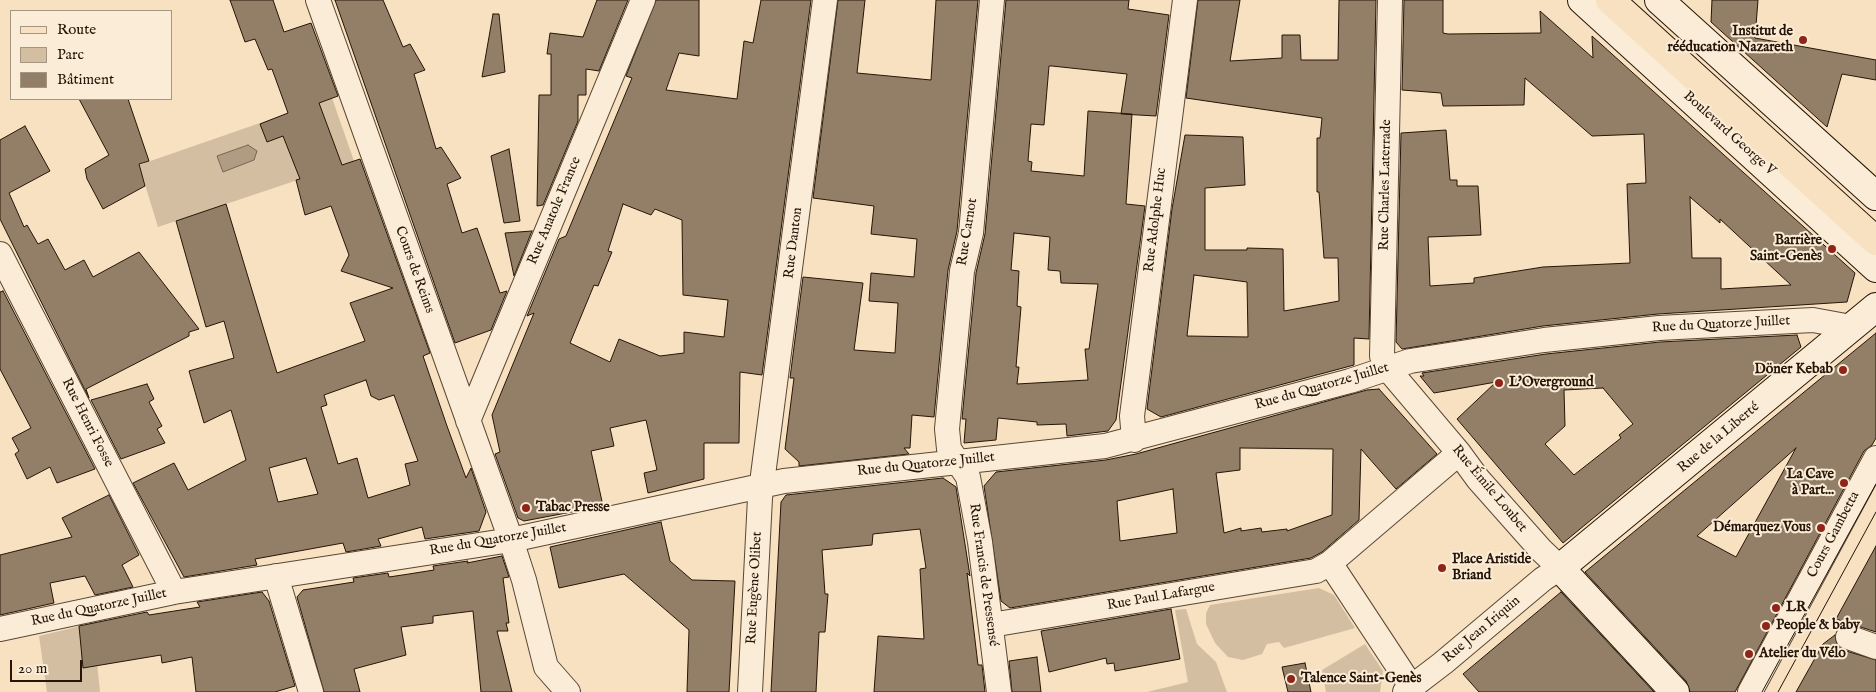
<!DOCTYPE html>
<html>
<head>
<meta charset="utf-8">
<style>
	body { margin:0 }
	#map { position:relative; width:1876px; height:692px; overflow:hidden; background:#f7e1c1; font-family:"IM FELL English",serif }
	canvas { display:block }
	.legend { position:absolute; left:10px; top:10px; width:162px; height:90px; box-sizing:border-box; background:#faecd7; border:1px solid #a59684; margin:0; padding:6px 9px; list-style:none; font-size:15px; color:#261507 }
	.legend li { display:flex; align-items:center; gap:10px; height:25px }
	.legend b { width:25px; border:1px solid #a59684 }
	.scale { position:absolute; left:10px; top:660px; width:72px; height:22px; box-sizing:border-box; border:2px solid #261507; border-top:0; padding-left:6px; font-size:15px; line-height:18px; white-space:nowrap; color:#261507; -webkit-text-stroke:4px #faecd7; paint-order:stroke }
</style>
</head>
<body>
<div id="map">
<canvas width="1876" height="692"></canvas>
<ul class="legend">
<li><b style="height:6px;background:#f7e1c1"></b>Route</li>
<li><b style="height:14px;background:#d3bea1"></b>Parc</li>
<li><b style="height:14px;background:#937f68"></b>Bâtiment</li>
</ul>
<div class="scale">20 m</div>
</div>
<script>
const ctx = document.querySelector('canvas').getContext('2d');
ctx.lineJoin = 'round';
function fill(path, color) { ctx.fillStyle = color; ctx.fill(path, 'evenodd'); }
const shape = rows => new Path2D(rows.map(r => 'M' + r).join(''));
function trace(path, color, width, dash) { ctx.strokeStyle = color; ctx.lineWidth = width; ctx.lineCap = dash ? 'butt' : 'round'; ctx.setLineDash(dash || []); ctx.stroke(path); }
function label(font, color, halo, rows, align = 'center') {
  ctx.font = font + ' "IM FELL English",serif'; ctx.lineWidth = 4; ctx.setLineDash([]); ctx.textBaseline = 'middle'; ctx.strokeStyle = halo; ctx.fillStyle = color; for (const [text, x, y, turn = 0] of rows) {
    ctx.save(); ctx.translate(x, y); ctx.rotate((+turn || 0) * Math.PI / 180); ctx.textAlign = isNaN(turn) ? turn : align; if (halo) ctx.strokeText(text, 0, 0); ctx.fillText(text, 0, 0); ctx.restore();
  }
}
fill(shape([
	[332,98,354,161,158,227,139,165],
	[1319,588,1334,595,1355,628,1284,648,1279,642,1267,644,1262,654,1243,660,1228,657,1215,643,1206,624,1206,613,1210,605],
	[1186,609,1197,644,1216,662,1227,692,1147,692,1188,682,1175,610],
	[93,623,100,692,47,692,39,636],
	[1365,644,1383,671,1380,692,1326,692,1322,670]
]), '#d3bea1');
const water = shape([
	[248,145,257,151,254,160,223,172,217,156,248,145]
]);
fill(water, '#b09c82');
trace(water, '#796651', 1);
const building = shape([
	[230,0,273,0,284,32,311,23,338,96,319,103,342,165,360,159,430,353,423,356,447,426,466,478,471,468,486,512,479,531,425,539,422,527,378,539,381,546,346,552,343,543,255,559,257,565,184,577,133,483,174,463,188,490,246,460,231,410,204,423,189,371,234,358,224,321,206,327,176,221,226,204,277,373,365,341,350,303,393,288,341,271,349,255,331,206,305,215,296,180,300,179,283,136,267,142,260,124,288,113,272,69,268,70,255,39,245,42,230,0],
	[366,380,371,396,379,400,394,395,418,461,405,464,410,485,368,498,357,458,338,464,321,407,327,405,324,395,366,380],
	[306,458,318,494,278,502,269,468,306,458],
	[335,0,383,0,403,47,410,44,425,70,414,74,436,149,441,147,461,178,447,184,462,233,477,228,500,293,507,291,491,330,455,343,335,0],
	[597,0,628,0,599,71,586,69,586,95,578,95,578,121,543,205,537,206,539,95,551,95,551,54,547,54,550,33,583,37,597,0],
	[656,0,699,0,699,56,679,53,666,90,737,99,744,41,753,43,761,0,811,0,762,375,740,372,739,443,704,443,704,479,648,493,644,473,657,470,646,420,610,428,614,446,591,451,603,506,524,521,518,518,495,454,500,452,492,415,534,313,527,316,559,239,566,236,632,78,626,76,656,0],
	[623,204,651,215,655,209,682,220,683,295,728,300,724,337,684,332,684,353,660,356,619,339,610,362,570,343,594,285,598,286,612,252,608,251,623,204],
	[838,0,865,0,857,73,931,80,936,0,978,0,957,231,948,270,934,417,912,415,910,448,904,448,909,454,799,466,799,462,785,449,794,378,790,378,803,277,863,283,854,350,895,353,898,303,869,301,871,273,914,277,917,239,871,234,874,206,813,198,838,0],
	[1006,0,1129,0,1128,9,1169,15,1156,116,1121,114,1127,74,1052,66,1049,66,1044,125,1031,124,1028,161,1032,162,1031,171,1084,176,1088,111,1132,114,1126,204,1145,206,1116,420,1108,431,1067,436,1066,424,1037,425,1037,422,998,418,996,440,964,443,966,419,962,419,976,273,985,234,1006,0],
	[1014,233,1050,237,1048,270,1060,271,1061,283,1098,284,1089,349,1085,349,1088,380,1017,384,1019,367,1016,367,1021,307,1017,306,1019,271,1011,270,1014,233],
	[1198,0,1240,0,1230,61,1282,58,1282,35,1300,35,1301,60,1338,60,1339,0,1376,0,1369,339,1354,338,1354,365,1161,417,1147,409,1172,209,1185,135,1243,137,1245,185,1205,188,1205,250,1247,250,1247,248,1283,249,1284,311,1339,301,1338,258,1324,258,1319,192,1317,192,1317,138,1320,138,1322,118,1186,98,1198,0],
	[1194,275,1247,282,1248,337,1187,336,1194,275],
	[1404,0,1443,0,1443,33,1448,34,1541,33,1540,11,1593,58,1592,36,1855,273,1847,302,1658,314,1543,326,1402,349,1396,342,1401,133,1446,130,1450,180,1457,180,1457,186,1478,186,1481,235,1428,237,1430,286,1474,283,1474,278,1543,267,1630,263,1627,184,1646,183,1644,134,1592,136,1525,78,1524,105,1443,106,1441,93,1402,90,1404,0],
	[1690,197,1720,223,1720,219,1791,285,1721,289,1721,258,1692,258,1690,197],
	[1712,0,1758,0,1755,38,1876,60,1876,80,1842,74,1827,127,1711,22,1712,0],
	[493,14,499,14,505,72,482,77,493,14],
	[79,99,128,99,149,161,139,164,145,186,103,209,87,179,85,169,109,155,79,99],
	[25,126,50,171,9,193,24,227,27,225,38,244,48,239,65,270,84,260,93,277,139,252,199,329,189,332,189,336,86,389,89,398,0,219,0,140,25,126],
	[509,149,520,221,504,223,491,156,509,149],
	[532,231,514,276,505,233,532,231],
	[3,291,95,469,57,483,50,467,27,479,15,454,19,451,12,438,31,428,0,369,0,292,3,291],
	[1876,333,1876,438,1872,445,1864,451,1735,692,1690,692,1686,681,1585,572,1876,333],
	[1796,448,1736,557,1697,536,1796,448],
	[1797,335,1801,347,1563,543,1457,419,1496,382,1434,393,1420,376,1424,376,1422,373,1546,354,1660,342,1797,335],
	[1603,388,1633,424,1619,435,1621,438,1574,475,1545,444,1565,426,1564,390,1603,388],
	[147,384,154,399,149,402,162,426,157,429,165,443,121,459,91,400,147,384],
	[1379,389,1437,454,1396,489,1361,449,1359,520,1322,552,1311,558,1010,608,1001,601,984,486,996,472,1106,460,1136,454,1367,390,1379,389],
	[1240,448,1333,449,1332,515,1287,531,1287,529,1262,532,1261,528,1241,531,1241,528,1224,533,1216,473,1240,470,1240,448],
	[1173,489,1177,533,1120,541,1117,501,1173,489],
	[943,478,956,487,970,576,967,573,978,665,982,665,985,692,874,692,878,636,924,639,920,569,926,568,920,529,873,534,872,545,822,550,825,594,828,594,825,632,819,632,816,692,771,692,781,502,786,495,943,478],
	[109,495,139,555,122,565,133,587,95,595,85,576,50,583,54,603,0,615,0,555,72,537,62,518,109,495],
	[661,522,670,561,692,580,735,581,729,692,687,692,689,630,624,574,559,588,550,547,661,522],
	[1876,546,1876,632,1836,619,1876,546],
	[502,556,509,577,503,578,509,623,506,623,508,631,497,631,512,692,481,692,473,611,433,616,433,623,401,627,406,655,354,669,360,692,324,692,297,597,303,590,354,582,353,578,388,573,389,577,409,574,434,570,433,566,468,561,467,563,502,556],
	[262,592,269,601,295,686,275,692,196,692,192,657,162,663,161,655,83,668,79,626,147,612,149,615,200,607,197,602,262,592],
	[1561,592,1654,692,1479,692,1463,674,1561,592],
	[1171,609,1180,659,1115,671,1114,663,1107,664,1106,658,1049,672,1041,631,1171,609],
	[1835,635,1837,645,1843,650,1876,660,1876,692,1796,692,1823,644,1835,635],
	[1037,657,1041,692,1012,692,1009,661,1037,657],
	[1305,663,1311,692,1288,692,1282,667,1305,663]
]);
fill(building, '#937f68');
trace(building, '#261507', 1);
const minor = shape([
	[318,0,511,540,524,580,546,667,568,692],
	[992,0,971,233,962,271,947,429,949,449,968,477,980,542,999,692],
	[1390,0,1382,356,1388,369,1459,453,1478,479,1541,550,1560,568,1543,579,1443,663,1405,692],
	[0,254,174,592],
	[468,421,643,0],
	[1134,440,1132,416,1185,0],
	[276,576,311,692],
	[991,625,1316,571,1330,563],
	[0,629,174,592,511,540,784,481,1105,446,1350,381,1410,361,1544,340,1659,328,1813,320,1851,327],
	[1848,637,1876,647],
	[1411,686,1330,563,1459,453],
	[750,692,760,498,825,0],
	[1750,692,1876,458]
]);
const secondary = shape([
	[1582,0,1876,268],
	[1659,0,1876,196],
	[1675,692,1560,568,1876,307]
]);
const primary = shape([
	[1610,0,1876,241]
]);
trace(minor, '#5a4836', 26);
trace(secondary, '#261507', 30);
trace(primary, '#261507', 30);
trace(minor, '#faecd7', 24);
trace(secondary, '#faecd7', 28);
trace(primary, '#f7e1c1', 28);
trace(shape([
	[1762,692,1876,484],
	[1778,692,1876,512]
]), '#261507', 1);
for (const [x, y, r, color] of [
	[1803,40,5,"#8f2418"],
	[1832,249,5,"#8f2418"],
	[1843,370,5,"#8f2418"],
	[1499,383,5,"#8f2418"],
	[1844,483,5,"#8f2418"],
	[526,508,5,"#8f2418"],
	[1821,528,5,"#8f2418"],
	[1442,568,5,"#8f2418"],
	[1776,608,5,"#8f2418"],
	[1766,626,5,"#8f2418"],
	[1749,654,5,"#8f2418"],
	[1291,679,5,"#8f2418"]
]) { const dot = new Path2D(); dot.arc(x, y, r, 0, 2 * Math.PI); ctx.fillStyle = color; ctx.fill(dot); trace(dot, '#faecd7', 2); }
label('bold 14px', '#261507', '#faecd7', [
	["Institut de",1793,32,"right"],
	["rééducation Nazareth",1793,48,"right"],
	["Barrière",1822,241,"right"],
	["Saint-Genès",1822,257,"right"],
	["Döner Kebab",1833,370,"right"],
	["L'Overground",1509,383],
	["La Cave",1834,475,"right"],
	["à Part...",1834,491,"right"],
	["Tabac Presse",536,508],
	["Démarquez Vous",1811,528,"right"],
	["Place Aristide",1452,560],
	["Briand",1452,576],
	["LR",1786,608],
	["People & baby",1776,626],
	["Atelier du Vélo",1759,654],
	["Talence Saint-Genès",1301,679]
], 'left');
label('14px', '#261507', '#faecd7', [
	["Boulevard George V",1729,134,42],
	["Rue Charles Laterrade",1386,185,-89],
	["Rue Anatole France",555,211,-67],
	["Rue Adolphe Huc",1156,220,-83],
	["Rue Carnot",968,232,-81],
	["Rue Danton",794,243,-83],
	["Cours de Reims",414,270,70],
	["Rue du Quatorze Juillet",1721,325,-3],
	["Rue du Quatorze Juillet",1322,387,-16],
	["Rue Henri Fosse",87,423,63],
	["Rue de la Liberté",1719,438,-40],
	["Rue du Quatorze Juillet",926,465,-6],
	["Rue Émile Loubet",1489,489,50],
	["Cours Gambetta",1834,535,-62],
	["Rue du Quatorze Juillet",498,540,-10],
	["Rue Francis de Pressensé",983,575,82],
	["Rue Eugène Olibet",755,588,-87],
	["Rue Paul Lafargue",1161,597,-10],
	["Rue du Quatorze Juillet",99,608,-12],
	["Rue Jean Iriquin",1482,630,-40]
]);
</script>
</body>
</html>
